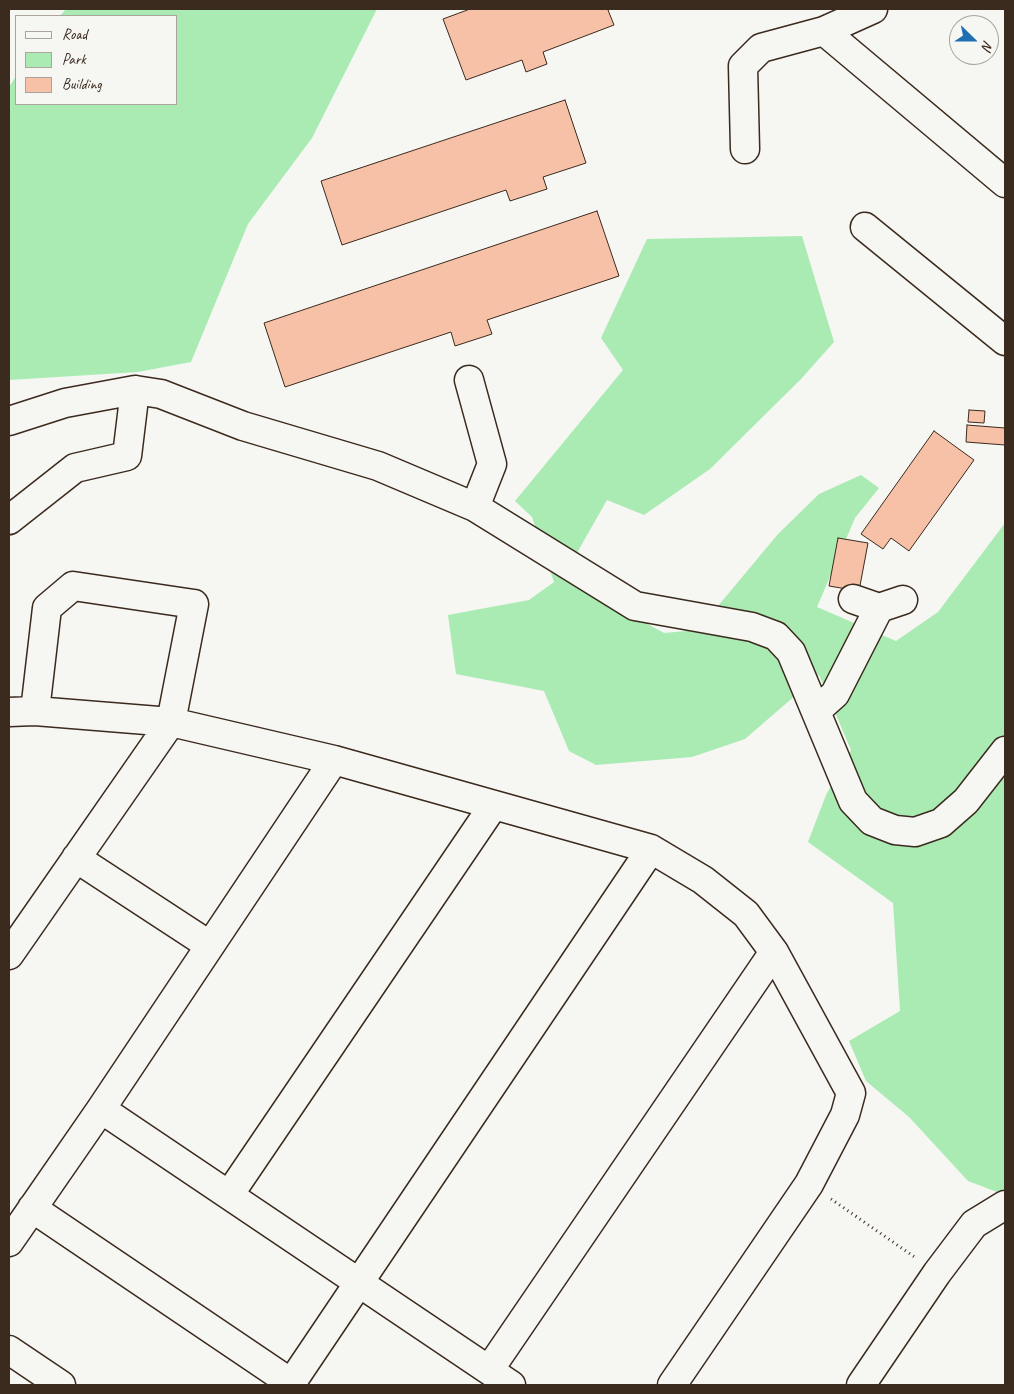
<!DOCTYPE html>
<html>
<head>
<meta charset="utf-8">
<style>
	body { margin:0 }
	#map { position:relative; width:1014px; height:1394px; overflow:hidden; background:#f6f6f2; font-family:Caveat,sans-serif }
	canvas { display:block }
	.frame { position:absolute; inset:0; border:10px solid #3b2a1e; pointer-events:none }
	.legend { position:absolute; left:15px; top:15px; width:162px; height:90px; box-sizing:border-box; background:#f6f6f2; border:1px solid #aba49d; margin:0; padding:6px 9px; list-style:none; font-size:15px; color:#3b2a1e }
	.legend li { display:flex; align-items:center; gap:10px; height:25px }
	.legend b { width:25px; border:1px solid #aba49d }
	.north { position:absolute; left:949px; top:15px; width:50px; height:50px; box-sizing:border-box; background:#f6f6f2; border:1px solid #aba49d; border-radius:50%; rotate:112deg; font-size:14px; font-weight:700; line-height:20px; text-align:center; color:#3b2a1e }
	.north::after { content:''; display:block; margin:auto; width:18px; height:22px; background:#1f6fb2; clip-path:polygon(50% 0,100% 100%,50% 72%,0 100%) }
</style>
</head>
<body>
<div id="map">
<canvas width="1014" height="1394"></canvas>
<div class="frame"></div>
<ul class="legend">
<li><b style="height:6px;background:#f6f6f2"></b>Road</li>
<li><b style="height:14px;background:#aaebb4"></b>Park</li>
<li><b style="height:14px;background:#f6c1a7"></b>Building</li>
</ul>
<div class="north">N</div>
</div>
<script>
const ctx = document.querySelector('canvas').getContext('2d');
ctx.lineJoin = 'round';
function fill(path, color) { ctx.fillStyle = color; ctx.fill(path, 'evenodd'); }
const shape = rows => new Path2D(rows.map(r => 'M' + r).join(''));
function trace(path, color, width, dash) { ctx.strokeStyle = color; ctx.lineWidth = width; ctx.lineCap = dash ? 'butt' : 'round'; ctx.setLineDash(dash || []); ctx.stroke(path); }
fill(shape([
	[66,9,377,9,312,138,248,224,191,362,138,372,9,380,9,87,16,76,16,104,176,104,176,16,60,16],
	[802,236,834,342,801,379,710,469,644,515,607,500,578,551,584,589,664,633,698,630,778,534,819,494,861,475,879,488,855,518,817,607,896,641,938,612,1005,523,1005,1195,968,1181,909,1117,866,1081,849,1041,900,1011,893,903,808,842,826,795,851,750,819,675,745,739,692,757,596,765,569,751,544,691,456,674,448,615,529,600,554,582,532,517,515,501,623,370,601,338,647,239]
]), '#aaebb4');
const building = shape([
	[470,9,610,9,608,10,614,25,543,52,547,64,526,72,522,60,466,80,443,19,470,9],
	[565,100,586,163,543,177,547,189,510,201,506,190,342,245,321,181,565,100],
	[597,211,619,276,487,320,492,334,455,346,451,332,285,387,264,323,597,211],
	[969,410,985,411,984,423,968,422,969,410],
	[967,425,1005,428,1005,445,966,442,967,425],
	[934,431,974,460,909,551,891,538,883,549,861,534,934,431],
	[838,538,868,543,859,591,829,586,838,538]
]);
fill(building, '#f6c1a7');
trace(building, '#3b2a1e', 1);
const minor = shape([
	[824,31,1005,183],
	[745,149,743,66,761,48,824,31,873,9],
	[865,227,1005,341],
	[469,380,492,464,475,507],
	[9,421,65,403,135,390,161,394,243,426,378,466,475,507,635,606,752,627,776,636,791,652,853,801,872,821,895,830,915,832,941,823,966,801,1005,751],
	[9,520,75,468,127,456,135,390],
	[853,599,879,608,903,600],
	[816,711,835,694,879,608],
	[9,712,35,711,171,722,334,760,651,849,703,880,746,914,774,952,851,1093,845,1115,809,1184,672,1385],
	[76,858,209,945],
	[9,955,171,722,194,604,73,586,47,608,35,711],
	[101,1109,511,1385],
	[229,1195,493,806],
	[32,1208,294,1385],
	[9,1242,101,1109,334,760],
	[9,1350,61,1385],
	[489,1370,774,952],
	[290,1385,651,849],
	[861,1385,937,1273,974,1224,1005,1205]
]);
trace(minor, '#3b2a1e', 31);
trace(shape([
	[831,1199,916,1258]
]), '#3b2a1e', 3, [1, 4]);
trace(minor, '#f6f6f2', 28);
</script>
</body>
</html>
